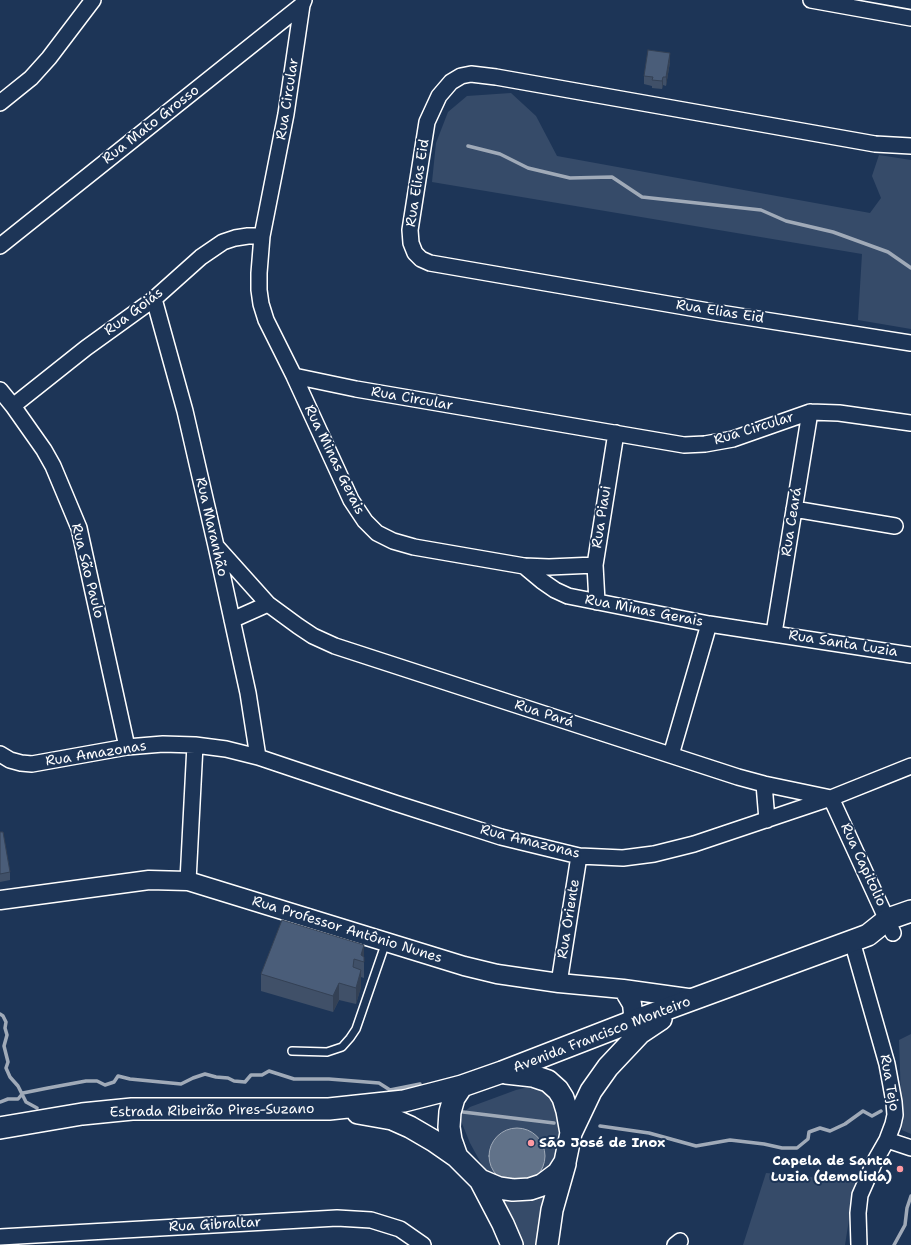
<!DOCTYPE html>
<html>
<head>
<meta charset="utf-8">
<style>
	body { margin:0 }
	canvas { display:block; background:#1d3557 }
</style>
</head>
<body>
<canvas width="911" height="1245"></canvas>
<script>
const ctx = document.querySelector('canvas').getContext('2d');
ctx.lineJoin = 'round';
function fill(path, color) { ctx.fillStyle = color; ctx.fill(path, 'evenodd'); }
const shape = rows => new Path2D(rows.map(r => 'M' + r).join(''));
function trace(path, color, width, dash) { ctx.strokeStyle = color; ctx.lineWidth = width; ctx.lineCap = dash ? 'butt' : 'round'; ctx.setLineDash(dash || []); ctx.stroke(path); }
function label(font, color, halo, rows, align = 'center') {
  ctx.font = font + ' "Shantell Sans",sans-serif'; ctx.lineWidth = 4; ctx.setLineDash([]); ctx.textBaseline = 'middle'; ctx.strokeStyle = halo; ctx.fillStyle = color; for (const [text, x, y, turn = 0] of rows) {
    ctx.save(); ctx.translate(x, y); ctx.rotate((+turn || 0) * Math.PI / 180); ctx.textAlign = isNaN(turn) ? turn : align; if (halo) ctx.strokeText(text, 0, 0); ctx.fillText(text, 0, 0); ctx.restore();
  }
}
fill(shape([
	[511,93,536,116,557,156,870,213,881,198,872,176,879,155,911,160,911,329,858,320,862,254,432,182,436,143,448,112,467,96],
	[911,1034,911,1134,902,1130,899,1040],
	[533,1086,547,1089,564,1117,538,1245,522,1245,493,1185,470,1143,461,1121,462,1114,470,1107,516,1090],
	[766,1173,855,1181,845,1245,743,1245]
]), '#364b69');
const water = shape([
	'489 1156a28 28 0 1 1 56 0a28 28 0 1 1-56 0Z'
]);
fill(water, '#617289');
trace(water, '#a0aab8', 1);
trace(shape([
	[468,146,500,154,528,168,570,178,612,177,642,197,761,210,786,221,833,232,888,252,911,268],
	[0,1014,3,1016,6,1022,5,1028,7,1035,4,1046,8,1062,6,1068,10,1077,18,1086,26,1102,37,1108],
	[0,1102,8,1099,18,1099,23,1093,48,1088,86,1081,97,1081,105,1085,114,1082,118,1076,130,1079,181,1084,193,1078,205,1074,216,1077,228,1078,234,1081,245,1082,251,1075,262,1075,269,1071,294,1079,329,1079,379,1083,390,1090,420,1084],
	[463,1112,554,1123],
	[600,1126,649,1133,696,1146,730,1140,764,1144,782,1148,797,1148,808,1139,809,1132,820,1128,830,1131,845,1124,863,1111,872,1116,881,1111],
	[894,1245,905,1225,907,1208,911,1196]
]), '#a0aab8', 3.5);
const service = shape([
	[292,1051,327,1052,342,1047,350,1038,356,1029,386,942]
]);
const minor = shape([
	[304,0,302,5,286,114,262,236,259,273,259,290,261,304,266,320,294,376,351,500,365,521,377,533,393,541,414,547,524,566,542,581,555,590,568,596,709,624,911,655],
	[811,0,911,18],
	[0,103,31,78,49,58,93,0],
	[911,146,875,144,496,77,471,74,461,76,451,82,439,96,427,122,410,230,411,243,415,253,421,259,430,263,720,313,911,343],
	[0,246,302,5],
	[154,299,185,411,216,546,248,693,258,757],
	[294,376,356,389,684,445,705,444,733,439,810,412,839,413,911,423],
	[0,390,13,406,44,450,53,466,79,528,127,747],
	[13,406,86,348,154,299,201,257,223,242,235,238,248,236,262,236],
	[794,509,895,526],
	[216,546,268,604,298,626,313,636,335,646,738,777,764,784,831,798,893,933],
	[524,566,549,567,595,565],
	[597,602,595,565,616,433],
	[232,620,268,604],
	[774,633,810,412],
	[0,754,10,760,21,763,32,764,127,747,163,744,195,745,226,749,258,757,395,803,501,837,579,856,623,858,654,854,694,844,831,798,911,766],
	[671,755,709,624],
	[764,784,767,820],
	[188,881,195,745],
	[852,941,887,1064,894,1102,895,1115,893,1124,887,1140,875,1161,860,1195,858,1213,859,1245],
	[559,983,579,856],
	[887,1140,911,1148],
	[0,1237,337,1218,371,1220,400,1229,423,1245],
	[675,1245,680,1241]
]);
const tertiary = shape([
	[0,900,149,880,188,881,464,966,497,974,559,983,623,989,695,999],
	[623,989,632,1004,633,1013,631,1022]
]);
const secondary = shape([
	[462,1086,454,1098,450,1112,449,1127,451,1140,457,1157,480,1180,499,1188,513,1190,530,1189,542,1185,558,1173,565,1162,571,1133,567,1111,563,1098,558,1090,548,1081,533,1076,506,1073],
	[358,1113,392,1119,410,1127,434,1141,457,1157],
	[0,1128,82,1114,132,1109,329,1109,385,1103,404,1101,439,1092,462,1086,502,1072,631,1022,860,938,868,935,888,919,911,911],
	[571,1133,591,1091,608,1067,640,1033,661,1019],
	[480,1180,503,1224,512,1245],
	[547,1245,552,1210,565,1164]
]);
trace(service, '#fff', 10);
trace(minor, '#fff', 18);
trace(tertiary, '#fff', 21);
trace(secondary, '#fff', 24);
trace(service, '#1d3557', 7);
trace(minor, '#1d3557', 15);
trace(tertiary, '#1d3557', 18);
trace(secondary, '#1d3557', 21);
fill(shape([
	[670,62,666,86,663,85,662,89,652,88,652,86,644,84,644,76],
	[0,832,10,872,10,880,0,882],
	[364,957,364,978,361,977,361,987,356,1004,339,1000,333,1012,261,991,261,974]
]), '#405068');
fill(shape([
	[670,53,670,62,666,86,666,77],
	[663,77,663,85,662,89,662,81],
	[364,945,364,961,361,955],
	[361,970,361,987,356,1004,356,988],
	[339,983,339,1000,333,1012,333,996]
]), '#344155');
const building = shape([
	[648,50,670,53,666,77,663,77,662,81,652,80,653,77,644,76,648,50],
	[0,832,3,832,10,872,0,874,0,832],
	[282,920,364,945,361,955,364,957,364,962,354,959,353,967,361,970,356,988,339,983,333,996,261,974,282,920]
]);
fill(building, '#4a5d79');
trace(building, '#344155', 1);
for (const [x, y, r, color] of [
	[531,1143,4,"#ff9aa2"],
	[900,1169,4,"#ff9aa2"]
]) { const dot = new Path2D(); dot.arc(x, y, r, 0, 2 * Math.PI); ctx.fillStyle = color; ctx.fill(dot); trace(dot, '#1d3557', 1.5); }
label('14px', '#fff', '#1d3557', [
	["Rua Circular",288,99,-81],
	["Rua Mato Grosso",151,125,-38],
	["Rua Elias Eid",418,183,-81],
	["Rua Goiás",134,312,-37],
	["Rua Elias Eid",720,312,9],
	["Rua Circular",412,399,10],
	["Rua Circular",754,429,-17],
	["Rua Minas Gerais",334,460,64],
	["Rua Piaui",602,517,-81],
	["Rua Ceará",792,522,-81],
	["Rua Maranhão",211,527,77],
	["Rua São Paulo",87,571,76],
	["Rua Minas Gerais",644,611,11],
	["Rua Santa Luzia",843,644,9],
	["Rua Pará",544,714,18],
	["Rua Amazonas",96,754,-9],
	["Rua Amazonas",530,842,14],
	["Rua Capitolio",863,865,65],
	["Rua Oriente",569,919,-81],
	["Rua Professor Antônio Nunes",347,930,17],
	["Avenida Francisco Monteiro",602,1035,-21],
	["Rua Tejo",889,1083,80],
	["Estrada Ribeirão Pires-Suzano",212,1111,-1],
	["Rua Gibraltar",215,1225,-3]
]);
label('bold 14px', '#fff', '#1d3557', [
	["São José de Inox",539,1143],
	["Capela de Santa",892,1161,"right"],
	["Luzia (demolida)",892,1177,"right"]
], 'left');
</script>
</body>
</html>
